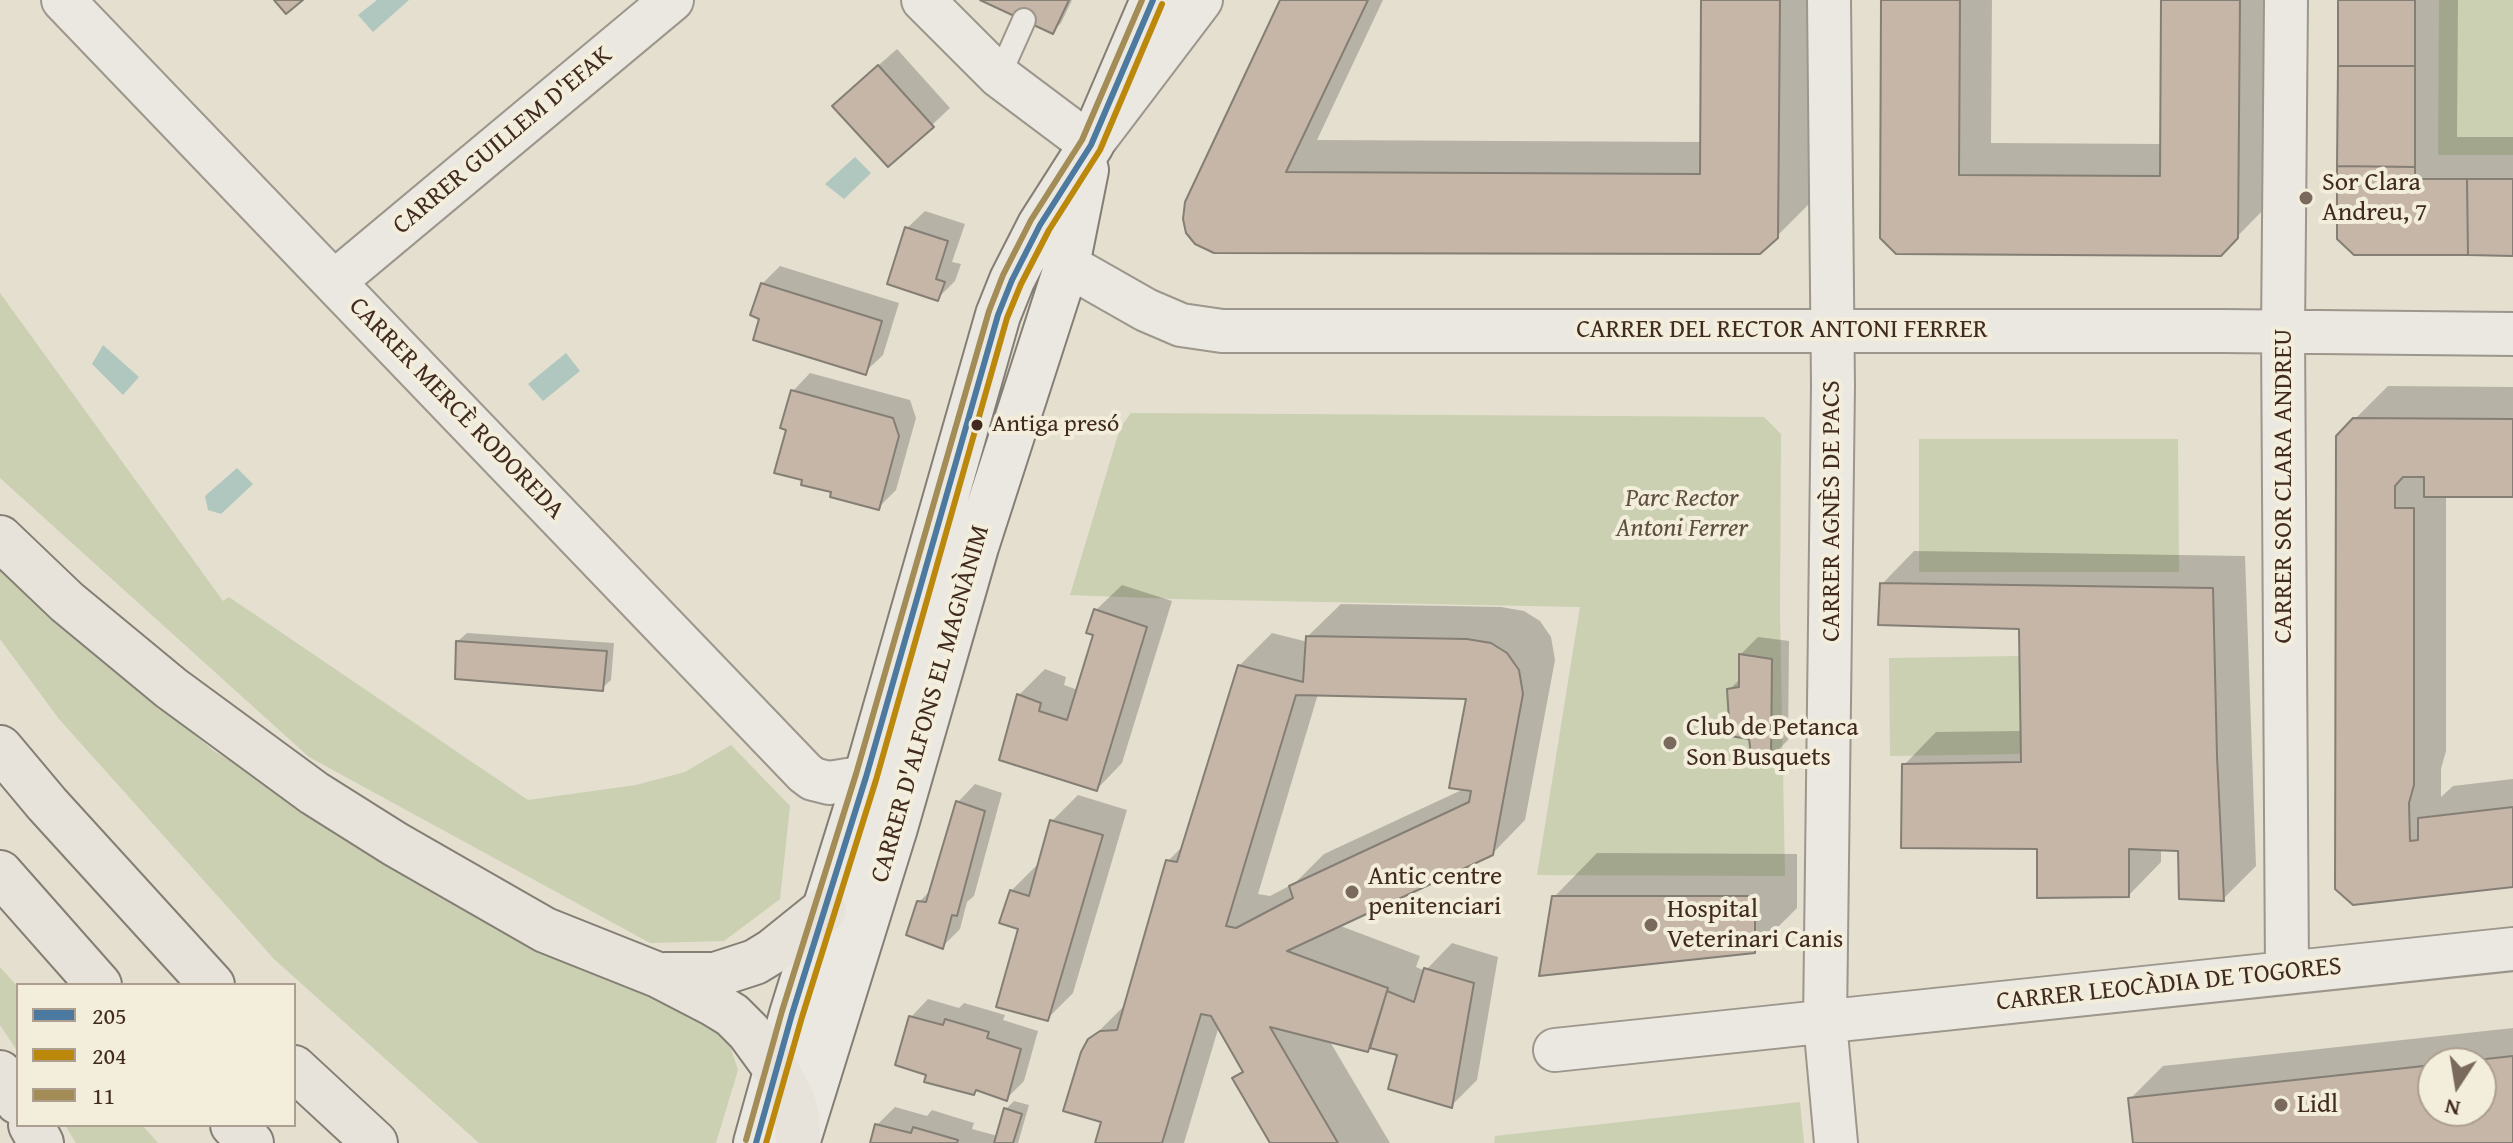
<!DOCTYPE html>
<html>
<head>
<meta charset="utf-8">
<style>
	body { margin:0 }
	#map { position:relative; width:2513px; height:1143px; overflow:hidden; background:#e4dfcf; font-family:"Gentium Book Plus",serif }
	canvas { display:block }
	.legend { position:absolute; left:16px; top:983px; width:280px; height:144px; box-sizing:border-box; background:#f3eddb; border:2px solid #ac9f90; margin:0; padding:10px 14px; list-style:none; font-size:24px; color:#412a20 }
	.legend li { display:flex; align-items:center; gap:16px; height:40px }
	.legend b { width:40px; border:2px solid #ac9f90 }
	.north { position:absolute; left:2417px; top:1047px; width:80px; height:80px; box-sizing:border-box; background:#f3eddb; border:2px solid #ac9f90; border-radius:50%; rotate:192deg; font-size:22px; font-weight:700; line-height:32px; text-align:center; color:#412a20 }
	.north::after { content:''; display:block; margin:auto; width:28px; height:36px; background:#7a695d; clip-path:polygon(50% 0,100% 100%,50% 72%,0 100%) }
</style>
</head>
<body>
<div id="map">
<canvas width="2513" height="1143"></canvas>
<ul class="legend">
<li><b style="height:10px;background:#4b799f"></b>205</li>
<li><b style="height:10px;background:#bc880b"></b>204</li>
<li><b style="height:10px;background:#a38c55"></b>11</li>
</ul>
<div class="north">N</div>
</div>
<script>
const ctx = document.querySelector('canvas').getContext('2d');
ctx.lineJoin = 'round';
function fill(path, color) { ctx.fillStyle = color; ctx.fill(path, 'evenodd'); }
const shape = rows => new Path2D(rows.map(r => 'M' + r).join(''));
function trace(path, color, width, dash) { ctx.strokeStyle = color; ctx.lineWidth = width; ctx.lineCap = dash ? 'butt' : 'round'; ctx.setLineDash(dash || []); ctx.stroke(path); }
function label(font, color, halo, rows, align = 'center') {
  ctx.font = font + ' "Gentium Book Plus",serif'; ctx.lineWidth = 8; ctx.setLineDash([]); ctx.textBaseline = 'middle'; ctx.strokeStyle = halo; ctx.fillStyle = color; for (const [text, x, y, turn = 0] of rows) {
    ctx.save(); ctx.translate(x, y); ctx.rotate((+turn || 0) * Math.PI / 180); ctx.textAlign = isNaN(turn) ? turn : align; if (halo) ctx.strokeText(text, 0, 0); ctx.fillText(text, 0, 0); ctx.restore();
  }
}
fill(shape([
	[2439,0,2513,0,2513,155,2438,155],
	[0,293,223,601,229,597,528,800,636,785,685,772,731,745,790,806,780,899,724,941,650,943,309,757,0,478],
	[1131,413,1764,417,1781,434,1780,612,1785,876,1537,875,1580,607,1173,599,1070,595,1120,428],
	[1919,439,2178,439,2179,572,1919,572],
	[0,567,50,615,214,751,512,926,725,1031,738,1070,716,1143,479,1143,274,959,59,719,0,639],
	[2019,656,2021,754,1890,756,1889,658],
	[0,967,18,987,18,1052,0,1025],
	[1800,1102,1804,1143,1494,1143,1495,1136],
	[65,1125,142,1125,158,1143,76,1143]
]), '#cad0b1');
fill(shape([
	[377,0,409,0,373,32,358,15],
	[855,157,871,173,844,199,825,184],
	[103,345,139,377,123,395,92,364],
	[566,353,580,371,543,401,528,384],
	[237,468,253,484,221,514,208,510,205,496]
]), '#b0c7c0');
fill(shape([
	[985,0,1072,0,1061,23,1052,32],
	[1282,0,1383,0,1317,140,1702,142,1703,0,1812,0,1810,203,1777,236,1187,203],
	[1883,0,1992,0,1991,143,2162,144,2163,0,2272,0,2270,203,2220,254,1897,252],
	[2339,0,2458,0,2457,137,2513,137,2513,254,2354,253],
	[897,49,950,108,889,165,853,88],
	[925,211,965,224,952,262,961,264,955,281,938,298,907,228],
	[780,266,899,303,883,355,865,372,762,317,762,284],
	[810,373,910,400,916,418,896,490,878,508,833,491,789,428,793,391],
	[2388,386,2513,387,2513,495,2446,495,2446,751,2441,769,2441,797,2453,786,2513,779,2513,885,2353,903,2338,436],
	[1914,551,2245,556,2256,866,2223,899,2180,849,2161,848,2161,862,2129,895,2039,847,1904,765,1936,732,2022,731,2021,627,1882,584],
	[1122,585,1172,601,1122,763,1097,789,1019,695,1045,669,1066,677,1064,685,1078,690,1095,634,1096,610],
	[1341,604,1501,607,1524,611,1540,621,1551,637,1555,660,1525,820,1492,854,1338,925,1420,956,1416,967,1425,971,1452,943,1498,957,1477,1080,1451,1106,1400,1054,1371,1046,1368,1050,1329,1040,1390,1143,1272,1143,1235,1079,1243,1070,1219,1026,1184,1143,1097,1143,1103,1121,1090,1040,1126,1004,1168,861,1185,844,1239,666,1272,633,1308,642,1308,636],
	[1318,694,1468,697,1466,788,1324,854,1295,883,1270,896,1258,894],
	[467,633,614,643,611,680,602,688,458,641],
	[1758,637,1789,641,1788,740,1770,758,1751,737,1730,689,1741,678,1741,654],
	[975,784,1002,793,974,896,967,902,960,929,942,947,919,902,932,889,958,802],
	[1078,795,1127,810,1073,993,1047,1019,1011,891,1037,865,1039,866,1052,821],
	[1597,853,1797,854,1797,908,1754,951,1554,897],
	[928,999,959,1008,964,1003,1005,1015,1003,1020,1038,1031,1024,1081,1006,1099,978,1089,973,1093,929,1074,911,1017],
	[2513,1028,2513,1143,2135,1143,2130,1099,2163,1066],
	[2433,1063,2481,1063,2481,1111,2433,1111],
	[1014,1101,1029,1105,1018,1143,872,1143,877,1125,895,1107,927,1116,932,1110,974,1123,972,1129,998,1136,1006,1109]
]), '#0003');
const building = shape([
	[274,0,303,0,286,14,274,0],
	[980,0,1069,0,1053,34,980,0],
	[1280,0,1368,0,1286,172,1700,174,1701,0,1780,0,1778,238,1760,254,1214,253,1195,244,1186,233,1183,219,1185,202,1280,0],
	[1881,0,1960,0,1959,175,2160,176,2161,0,2240,0,2238,238,2221,256,1896,254,1880,238,1881,0],
	[2338,0,2415,0,2415,66,2338,66,2338,0],
	[878,65,934,127,888,167,832,106,878,65],
	[2338,66,2415,66,2415,167,2337,166,2338,66],
	[2337,166,2415,167,2415,179,2467,179,2468,255,2354,255,2337,239,2337,166],
	[2467,179,2513,179,2513,256,2468,255,2467,179],
	[905,227,948,241,936,279,945,282,938,301,887,284,905,227],
	[761,283,882,321,866,375,753,340,759,319,750,315,761,283],
	[791,390,893,418,899,436,879,510,830,497,831,492,801,485,802,480,774,473,786,430,780,428,791,390],
	[2353,418,2513,419,2513,497,2424,497,2424,477,2403,477,2395,486,2395,508,2414,508,2414,785,2409,803,2410,841,2418,840,2418,818,2513,807,2513,887,2353,905,2335,889,2336,436,2353,418],
	[1880,583,2213,588,2217,756,2224,901,2179,899,2178,851,2129,849,2129,897,2037,898,2037,849,1901,848,1902,764,2021,762,2019,629,1878,625,1880,583],
	[1094,609,1147,627,1097,791,999,760,1017,694,1041,703,1039,711,1067,720,1093,635,1086,633,1094,609],
	[1306,636,1467,639,1491,643,1507,653,1519,670,1523,694,1493,855,1287,951,1388,988,1368,1052,1270,1027,1338,1143,1270,1143,1232,1078,1243,1072,1211,1016,1201,1014,1162,1143,1095,1143,1101,1122,1063,1111,1081,1052,1088,1039,1100,1031,1117,1030,1166,860,1177,862,1238,665,1303,682,1306,636],
	[1296,695,1466,699,1449,788,1471,791,1469,802,1289,886,1293,898,1236,928,1226,926,1296,695],
	[456,641,607,651,603,691,455,679,456,641],
	[1739,654,1772,659,1771,760,1752,761,1749,739,1730,736,1727,689,1739,687,1739,654],
	[956,801,985,811,957,916,952,915,943,949,906,935,917,901,926,902,956,801],
	[1050,820,1103,835,1048,1021,996,1007,1018,929,999,923,1010,890,1029,896,1050,820],
	[1552,896,1755,896,1755,953,1539,976,1552,896],
	[1424,968,1474,983,1452,1108,1388,1089,1397,1055,1370,1048,1387,991,1414,1002,1424,968],
	[909,1016,943,1025,945,1019,989,1032,987,1038,1021,1049,1007,1101,976,1090,974,1095,924,1082,926,1075,895,1065,909,1016],
	[2513,1056,2513,1143,2133,1143,2128,1098,2433,1065,2433,1111,2481,1111,2481,1063,2449,1063,2513,1056],
	[1004,1108,1022,1114,1013,1143,994,1143,1004,1108],
	[875,1124,911,1133,913,1127,958,1140,957,1143,870,1143,875,1124]
]);
fill(building, '#c5b6a8');
trace(building, '#847e75', 2);
const service = shape([
	[999,76,1024,20]
]);
const minor = shape([
	[63,0,805,773,813,779,829,783,866,777],
	[923,0,999,76,1091,145,1201,0],
	[1829,0,1833,385,1825,1022,1836,1143],
	[2286,0,2283,332,2287,972],
	[1048,237,1067,265,1146,310,1181,325,1222,331,2222,331,2513,334],
	[334,282,672,0],
	[1555,1050,2513,949]
]);
const secondary = shape([
	[799,1137,895,828,976,547,1067,265,1086,170],
	[756,1143,792,1014,866,777,998,315,1012,280,1040,225,1091,145,1153,0]
]);
const primary = shape([
	[776,1069,793,1101,797,1117,798,1143]
]);
const motorway = shape([
	[0,538,67,602,171,688,314,793,395,844,545,930,658,975,714,1004,732,1015,749,1032,776,1069],
	[0,748,47,804,212,985],
	[0,873,99,985],
	[665,975,715,975,755,962,773,951,824,910],
	[294,1068,375,1143],
	[0,1073,18,1102],
	[31,1125,41,1143],
	[233,1125,251,1143]
]);
trace(service, '#9c968c', 26);
trace(minor, '#9c968c', 46);
trace(secondary, '#847e75', 48);
trace(primary, '#847e75', 48);
trace(motorway, '#847e75', 48);
trace(service, '#eae8e0', 22);
trace(minor, '#eae8e0', 42);
trace(secondary, '#eae8e0', 44);
trace(primary, '#e7e3da', 44);
trace(motorway, '#e7e3da', 44);
trace(shape([
	[756,1143,792,1014,866,777,998,315,1012,280,1040,225,1091,145,1153,0]
]), '#4b799f', 6);
trace(shape([
	[766,1143,802,1017,876,780,1007,318,1021,284,1049,230,1100,150,1162,4]
]), '#bc880b', 6);
trace(shape([
	[746,1140,782,1011,856,774,989,311,1003,275,1031,220,1082,140,1142,0]
]), '#a38c55', 6);
for (const [x, y, r, color] of [
	[2306,198,8,"#7a695d"],
	[977,425,7,"#412a20"],
	[1670,743,8,"#7a695d"],
	[1352,892,8,"#7a695d"],
	[1651,925,8,"#7a695d"],
	[2281,1105,8,"#7a695d"]
]) { const dot = new Path2D(); dot.arc(x, y, r, 0, 2 * Math.PI); ctx.fillStyle = color; ctx.fill(dot); trace(dot, '#f3eddb', 3); }
label('24px', '#412a20', '#f3eddb', [
	["Antiga presó",992,425]
], 'left');
label('26px', '#412a20', '#f3eddb', [
	["CARRER GUILLEM D'EFAK",503,141,-40],
	["CARRER DEL RECTOR ANTONI FERRER",1782,330],
	["CARRER MERCÈ RODOREDA",456,409,46],
	["CARRER SOR CLARA ANDREU",2284,486,-90],
	["CARRER AGNÈS DE PACS",1832,511,-90],
	["CARRER D'ALFONS EL MAGNÀNIM",931,704,-74],
	["CARRER LEOCÀDIA DE TOGORES",2169,985,-6]
]);
label('26px', '#412a20', '#f3eddb', [
	["Sor Clara",2322,183],
	["Andreu, 7",2322,213],
	["Club de Petanca",1686,728],
	["Son Busquets",1686,758],
	["Antic centre",1368,877],
	["penitenciari",1368,907],
	["Hospital",1667,910],
	["Veterinari Canis",1667,940],
	["Lidl",2297,1105]
], 'left');
label('italic 26px', '#5e503e', '#f3eddb', [
	["Parc Rector",1682,499],
	["Antoni Ferrer",1682,529]
]);
</script>
</body>
</html>
